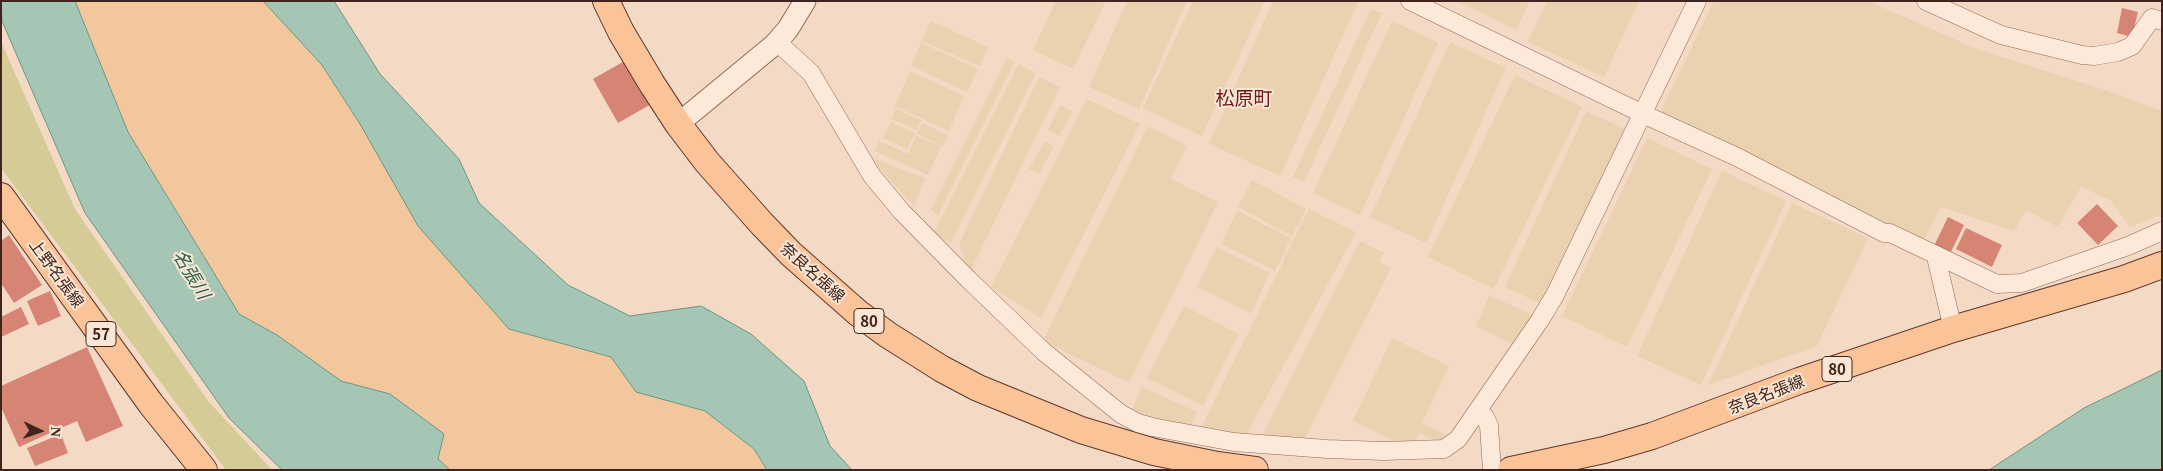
<!DOCTYPE html>
<html>
<head>
<meta charset="utf-8">
<style>
	body { margin:0 }
	#map { position:relative; width:2163px; height:471px; overflow:hidden; background:#f4d9c4; font-family:Georgia,serif }
	canvas { display:block }
	.frame { position:absolute; inset:0; border:2px solid #3f251d; pointer-events:none }
	.north { position:absolute; left:15px; top:406px; width:50px; height:50px; -webkit-text-stroke:4px #fae6d5; paint-order:stroke; rotate:93deg; font-size:14px; font-weight:700; line-height:20px; text-align:center; color:#3f251d }
	.north::after { content:''; display:block; margin:auto; width:18px; height:22px; background:#3f251d; clip-path:polygon(50% 0,100% 100%,50% 72%,0 100%) }
</style>
</head>
<body>
<div id="map">
<canvas width="2163" height="471"></canvas>
<div class="frame"></div>
<div class="north">N</div>
</div>
<script>
const ctx = document.querySelector('canvas').getContext('2d');
ctx.lineJoin = 'round';
function fill(path, color) { ctx.fillStyle = color; ctx.fill(path, 'evenodd'); }
const shape = rows => new Path2D(rows.map(r => 'M' + r).join(''));
function trace(path, color, width, dash) { ctx.strokeStyle = color; ctx.lineWidth = width; ctx.lineCap = dash ? 'butt' : 'round'; ctx.setLineDash(dash || []); ctx.stroke(path); }
function label(font, color, halo, rows, align = 'center') {
  ctx.font = font + ' Georgia,"Noto Sans JP",serif'; ctx.lineWidth = 4; ctx.setLineDash([]); ctx.textBaseline = 'middle'; ctx.strokeStyle = halo; ctx.fillStyle = color; for (const [text, x, y, turn = 0] of rows) {
    ctx.save(); ctx.translate(x, y); ctx.rotate((+turn || 0) * Math.PI / 180); ctx.textAlign = isNaN(turn) ? turn : align; if (halo) ctx.strokeText(text, 0, 0); ctx.fillText(text, 0, 0); ctx.restore();
  }
}
fill(shape([
	[1056,1,1106,1,1073,69,1033,50],
	[1127,1,1187,1,1139,109,1089,87],
	[1193,1,1265,1,1202,136,1143,108],
	[1273,1,1358,2,1280,176,1209,144],
	[1457,1,1530,1,1516,30],
	[1547,1,1639,1,1604,77,1528,42],
	[1714,1,1868,1,1977,49,2105,90,2162,111,2162,214,2130,227,2110,200,2081,187,2058,227,2026,210,2014,231,1941,207,1923,243,1660,113],
	[1371,9,1382,13,1304,182,1293,177],
	[931,21,988,47,980,66,922,41],
	[1392,21,1438,43,1360,215,1313,193],
	[1450,42,1506,68,1426,243,1370,217],
	[921,43,978,69,967,92,911,66],
	[1007,58,1015,62,938,216,931,209],
	[1018,64,1036,73,951,243,933,234],
	[910,71,964,96,949,131,895,106],
	[1515,75,1582,107,1494,289,1428,257],
	[1039,77,1060,87,970,272,959,244],
	[1087,99,1140,124,1041,318,991,287],
	[1060,105,1072,111,1060,136,1048,130],
	[896,109,921,120,917,130,891,119],
	[1586,111,1625,129,1544,305,1505,287],
	[891,122,915,133,907,149,883,138],
	[922,123,948,135,943,146,917,134],
	[1148,126,1187,146,1171,179,1218,202,1129,383,1043,341],
	[916,136,941,146,928,175,875,151,879,141,908,154],
	[1647,138,1712,169,1627,347,1562,316],
	[1045,141,1054,146,1039,174,1029,169],
	[875,159,925,178,914,206,877,166],
	[1722,171,1786,201,1701,385,1637,356],
	[1252,180,1306,209,1292,236,1238,207],
	[1792,203,1868,238,1817,346,1708,385],
	[1309,209,1354,231,1355,234,1245,437,1198,434],
	[1237,211,1291,238,1275,271,1221,244],
	[1360,241,1384,253,1379,262,1391,268,1301,446,1258,444],
	[1217,247,1270,273,1251,313,1197,287],
	[1489,296,1537,316,1517,346,1476,326],
	[1184,306,1239,334,1203,406,1147,378],
	[1392,338,1449,366,1422,423,1444,434,1440,443,1419,433,1411,449,1353,421],
	[1142,387,1197,412,1187,434,1132,409]
]), '#ead2b0');
fill(shape([
	[1,42,75,209,208,401,272,470,226,470,1,168]
]), '#d4cb96');
fill(shape([
	[75,1,263,1,322,65,360,124,509,329,611,357,636,391,705,411,754,449,767,470,450,470,438,459,390,394,341,381,277,335,239,314,128,132]
]), '#f2c79e');
const water = shape([
	[1,1,75,1,128,132,239,314,277,335,341,381,390,394,444,434,438,459,450,470,282,470,229,418,85,213,2,21,1,1],
	[263,1,334,1,380,74,459,159,479,203,568,285,630,316,701,306,751,334,804,381,830,446,852,470,767,470,754,449,705,411,636,392,611,357,509,329,418,226,360,124,322,65,263,1],
	[2162,370,2162,470,1989,470,2084,408,2162,370]
]);
fill(water, '#a6c6b5');
trace(water, '#6b9681', 1);
fill(shape([
	[2122,8,2138,12,2132,37,2117,33],
	[628,59,653,103,618,123,593,79],
	[2097,204,2118,226,2098,245,2077,223],
	[1948,217,1964,225,1949,256,1933,248],
	[1966,228,2002,245,1992,267,1956,249],
	[9,235,42,285,14,303,1,283,1,241],
	[50,291,61,316,38,326,27,301],
	[21,307,29,324,1,337,1,317],
	[87,347,123,426,86,442,77,421,19,447,1,407,1,386],
	[61,434,68,453,35,466,27,448]
]), '#d68575');
const minor = shape([
	[1410,1,1643,114,1737,157,1884,233,1890,233,1997,284,2022,283,2128,246,2162,231],
	[1926,1,2001,35,2082,55,2094,56,2118,52,2132,46,2152,18,2162,21],
	[777,42,811,73,872,176,902,212,969,280,1044,352,1121,414,1138,423,1152,427,1234,442,1327,449,1384,451,1444,449,1458,439,1540,320,1555,295,1697,1],
	[1936,257,1953,329],
	[1478,410,1485,417,1489,426,1492,470]
]);
const tertiary = shape([
	[678,124,775,44,788,29,805,1]
]);
const primary = shape([
	[606,1,621,32,652,84,678,124,707,162,762,224,791,254,858,313,888,335,942,369,978,388,1081,430,1154,452,1217,465,1255,470],
	[1,196,151,404,204,470],
	[1511,470,1604,450,1652,436,1799,381,1953,329,2124,279,2162,265]
]);
trace(minor, '#916857', 19);
trace(tertiary, '#916857', 23);
trace(primary, '#5f372c', 28);
trace(minor, '#fde9d9', 18);
trace(tertiary, '#fde9d9', 21);
trace(primary, '#fbc398', 26);
for (const [x, y, w] of [
	[869,321,30],
	[101,334,30],
	[1837,369,30]
]) { const box = new Path2D(); box.roundRect(x - w / 2, y - 12.5, w, 25, 4); ctx.fillStyle = '#fae6d5'; ctx.fill(box); trace(box, '#3f251d', 1); }
label('bold 15px', '#3f251d', null, [
	["80",869,321],
	["57",101,334],
	["80",1837,369]
]);
label('16px', '#3f251d', '#fae6d5', [
	["奈良名張線",813,272,42],
	["上野名張線",57,273,54],
	["奈良名張線",1766,394,-21]
]);
label('italic 18px', '#2b6150', '#fae6d5', [
	["名張川",192,274,59]
]);
label('19px', '#72171a', '#fae6d5', [
	["松原町",1244,98]
]);
</script>
</body>
</html>
